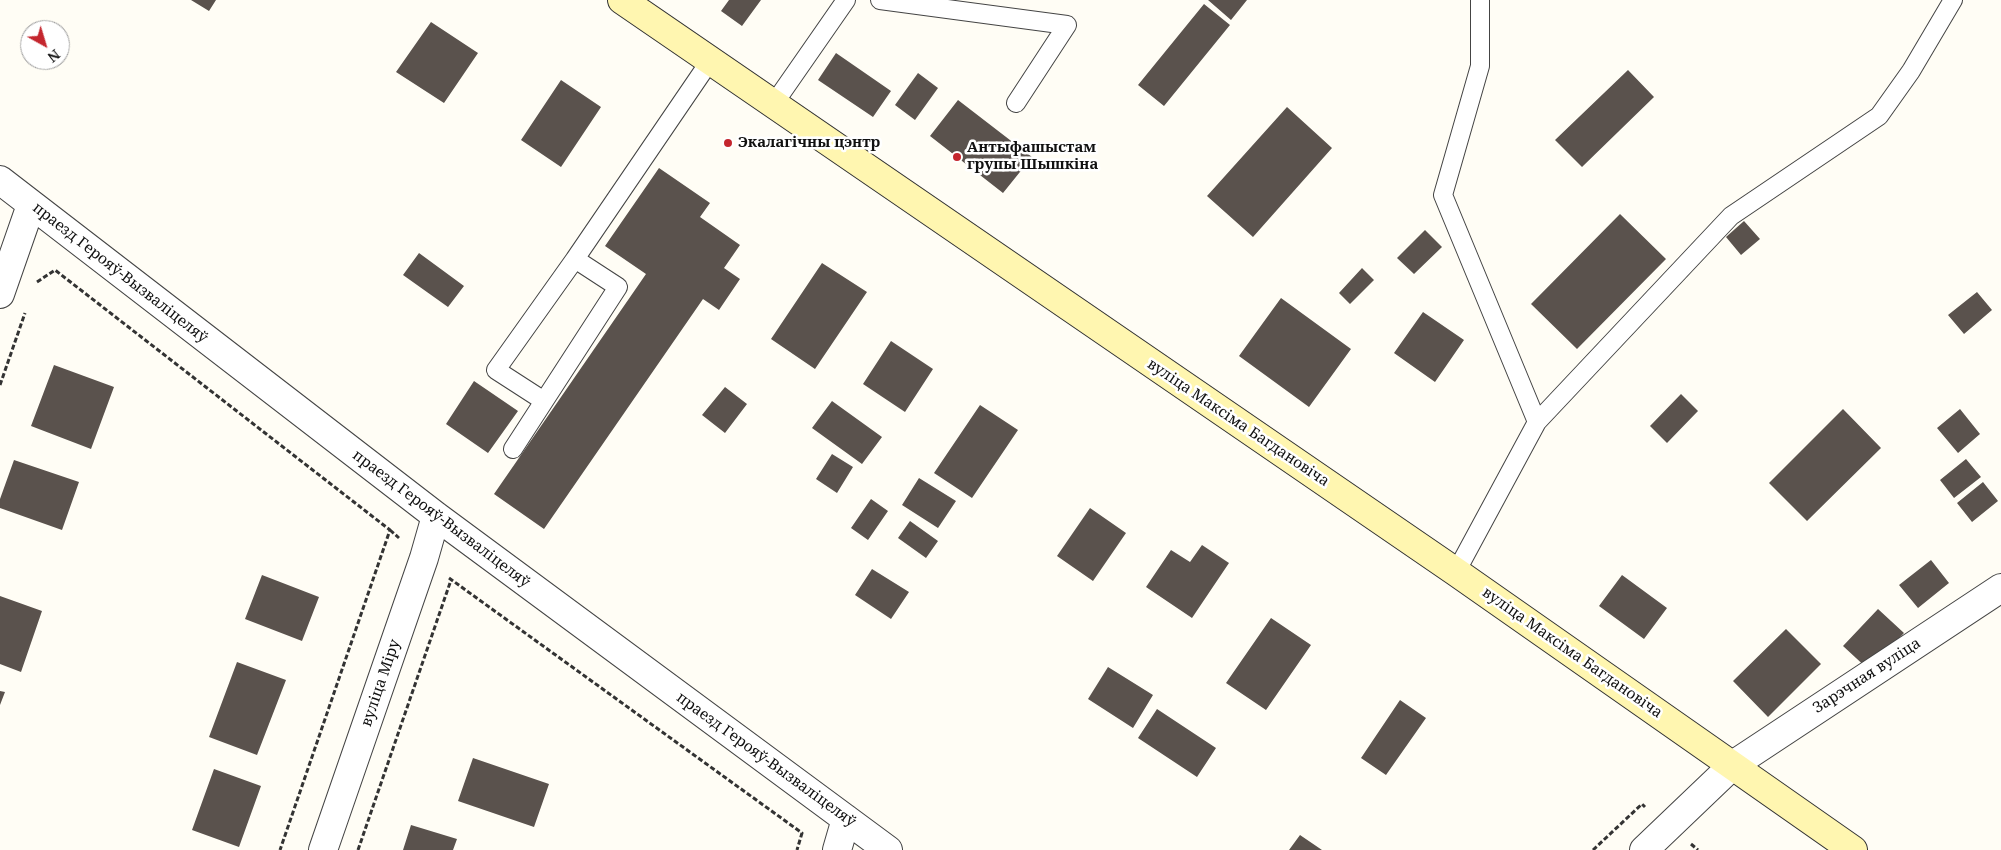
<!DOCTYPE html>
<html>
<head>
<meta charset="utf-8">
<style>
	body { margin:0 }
	#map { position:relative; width:2001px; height:850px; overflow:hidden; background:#fffdf5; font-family:"Noto Serif",serif }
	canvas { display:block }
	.north { position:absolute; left:20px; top:20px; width:50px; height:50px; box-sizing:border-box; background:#fff; border:1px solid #a0a0a0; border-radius:50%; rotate:141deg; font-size:14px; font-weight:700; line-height:20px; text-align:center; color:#111 }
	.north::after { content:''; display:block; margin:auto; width:18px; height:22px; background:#c4262e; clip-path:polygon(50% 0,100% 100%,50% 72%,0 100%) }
</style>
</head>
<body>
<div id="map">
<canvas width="2001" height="850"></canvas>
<div class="north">N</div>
</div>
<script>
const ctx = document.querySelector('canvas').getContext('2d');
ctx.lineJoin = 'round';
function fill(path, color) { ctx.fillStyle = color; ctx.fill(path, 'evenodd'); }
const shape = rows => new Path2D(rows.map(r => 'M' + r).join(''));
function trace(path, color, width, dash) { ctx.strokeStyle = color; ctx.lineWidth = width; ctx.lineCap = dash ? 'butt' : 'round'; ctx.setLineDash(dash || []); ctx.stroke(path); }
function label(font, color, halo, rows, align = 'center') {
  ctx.font = font + ' "Noto Serif",serif'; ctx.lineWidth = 5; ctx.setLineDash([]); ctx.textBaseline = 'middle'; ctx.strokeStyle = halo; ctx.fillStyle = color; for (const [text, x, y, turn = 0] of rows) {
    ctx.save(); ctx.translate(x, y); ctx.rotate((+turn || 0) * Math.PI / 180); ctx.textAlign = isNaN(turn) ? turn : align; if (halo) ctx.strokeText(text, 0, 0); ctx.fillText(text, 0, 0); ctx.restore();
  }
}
fill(shape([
	[191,0,216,0,209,11],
	[729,0,761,0,742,26,721,11],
	[1208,0,1247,0,1231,20],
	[1204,4,1230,25,1164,106,1138,85],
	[431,22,478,53,444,103,396,72],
	[836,53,891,91,873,117,818,80],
	[1628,70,1654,97,1582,167,1555,140],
	[918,73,938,88,915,120,895,105],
	[561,80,601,107,561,167,521,140],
	[958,100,1032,157,1003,193,930,136],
	[1287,107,1332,148,1253,237,1207,196],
	[659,168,710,203,700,217,740,245,724,268,740,279,719,310,703,299,544,529,494,494,646,274,605,246],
	[1620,214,1666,259,1577,349,1531,304],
	[1744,221,1760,239,1741,255,1726,237],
	[1425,230,1442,247,1414,274,1397,258],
	[419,253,464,286,448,307,403,275],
	[822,263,867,292,815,369,771,339],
	[1362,268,1374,280,1350,304,1339,293],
	[1977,292,1992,310,1964,334,1948,315],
	[1281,298,1351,349,1309,407,1239,356],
	[1423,312,1464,340,1435,382,1394,353],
	[891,341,933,369,905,412,863,384],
	[54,365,114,387,91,449,31,426],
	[474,381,518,411,488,453,446,424],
	[725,387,747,404,725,433,702,415],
	[1681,394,1698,411,1667,443,1650,426],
	[832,401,882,437,862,464,812,428],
	[980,405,1018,430,972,498,934,473],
	[1843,409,1881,448,1807,521,1769,483],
	[1960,409,1980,434,1958,453,1937,428],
	[832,454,853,467,837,493,816,479],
	[1966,459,1981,477,1954,498,1940,480],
	[14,460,79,482,62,530,0,508,0,499],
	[919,478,956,501,938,528,902,505],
	[1983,482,1998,501,1972,522,1957,503],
	[871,499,888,511,868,540,851,528],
	[1090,508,1126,533,1093,581,1057,556],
	[910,521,938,541,926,558,898,538],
	[1202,545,1229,563,1192,618,1146,587,1171,550,1190,562],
	[1931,560,1949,583,1918,608,1899,585],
	[872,569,909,592,891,619,855,595],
	[262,575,319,597,302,641,245,619],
	[1622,575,1667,608,1644,639,1599,606],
	[0,596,42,611,21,672,0,664],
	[1878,609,1904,633,1869,670,1843,646],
	[1271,618,1311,645,1266,710,1226,683],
	[1786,629,1821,664,1768,717,1733,681],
	[237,662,286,680,257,755,209,737],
	[1108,667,1153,695,1133,728,1088,699],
	[0,691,5,692,0,705],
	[1400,700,1426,718,1386,775,1361,758],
	[1157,709,1216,748,1197,777,1138,738],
	[473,758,549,784,534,827,458,801],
	[214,769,261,786,239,847,192,830],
	[411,825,457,839,453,850,403,850],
	[1300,835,1322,850,1289,850]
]), '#5a524d');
const lane = shape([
	[880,0,1067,25,1016,103],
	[773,105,846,0],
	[544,401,496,370,575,259],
	[1537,422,1731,216,1879,116,1911,71,1953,0],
	[513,449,618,287,575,259,710,61],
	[1456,572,1537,422,1443,195,1480,66,1480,0]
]);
const street = shape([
	[0,180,436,516,888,850],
	[0,294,31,205],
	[323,850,424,558,436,516],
	[837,850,846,819],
	[1644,850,1733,765,2001,588]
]);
const secondary = shape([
	[622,0,1456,572,1853,850]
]);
trace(lane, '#444', 20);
trace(street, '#444', 30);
trace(secondary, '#333', 30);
trace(shape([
	[37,282,55,270,390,530,280,850],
	[0,385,25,313],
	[390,530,399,538],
	[449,578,802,833,797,850],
	[1691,844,1698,850],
	[358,850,451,580],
	[1593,850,1642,804,1645,807]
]), '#333', 3, [5, 2.5]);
trace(lane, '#fff', 18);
trace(street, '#fff', 28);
trace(secondary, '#fff6b0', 28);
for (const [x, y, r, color] of [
	[728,143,5,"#c4262e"],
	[957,157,5,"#c4262e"]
]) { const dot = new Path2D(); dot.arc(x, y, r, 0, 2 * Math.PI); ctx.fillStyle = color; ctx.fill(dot); trace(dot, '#fff', 2); }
label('bold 15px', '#111', '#fff', [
	["Экалагічны цэнтр",738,143],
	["Антыфашыстам",967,148],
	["групы Шышкіна",967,165]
], 'left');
label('15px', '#111', '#fff', [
	["праезд Герояў-Вызваліцеляў",120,273,38],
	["вуліца Максіма Багдановіча",1238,423,34],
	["праезд Герояў-Вызваліцеляў",441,519,37],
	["вуліца Максіма Багдановіча",1572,653,35],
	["Зарэчная вуліца",1867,676,-33],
	["вуліца Міру",381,683,-71],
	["праезд Герояў-Вызваліцеляў",766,760,36]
]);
</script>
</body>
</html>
